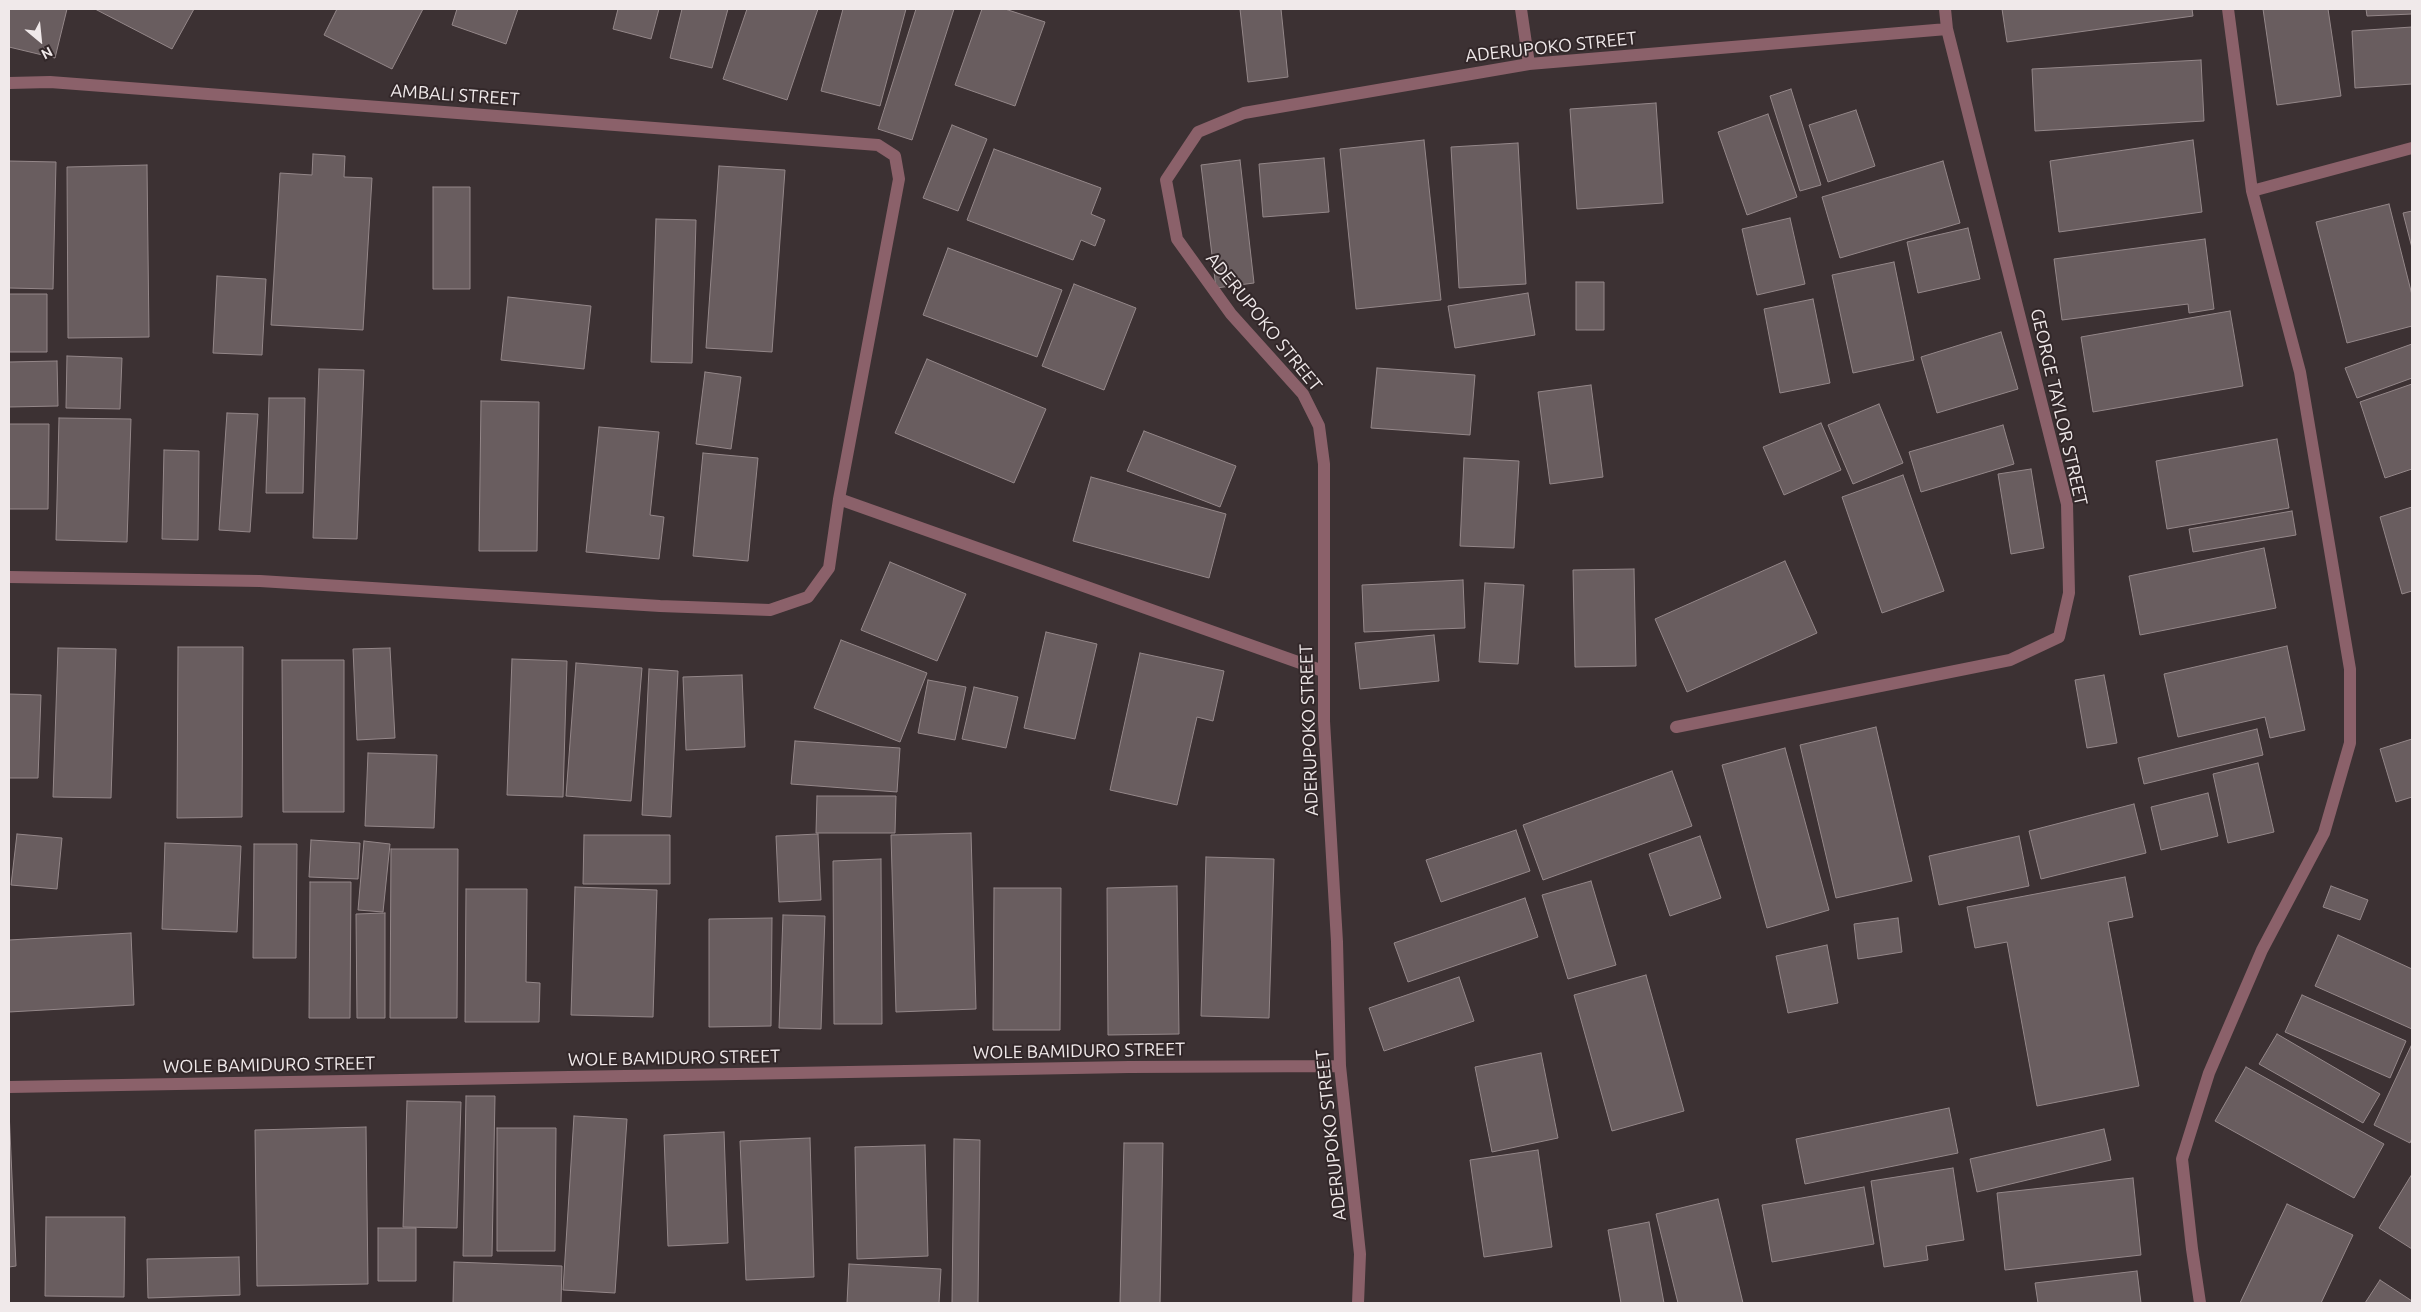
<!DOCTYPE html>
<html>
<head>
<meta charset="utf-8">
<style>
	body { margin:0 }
	#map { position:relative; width:2421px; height:1312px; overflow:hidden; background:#3c3133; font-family:Ubuntu,sans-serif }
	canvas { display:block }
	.frame { position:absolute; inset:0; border:10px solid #f0e9ea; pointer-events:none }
	.north { position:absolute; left:15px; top:15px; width:50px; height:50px; -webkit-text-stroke:4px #322729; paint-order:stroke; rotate:152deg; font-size:14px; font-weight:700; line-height:20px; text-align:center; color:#f0e9ea }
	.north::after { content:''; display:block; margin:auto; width:18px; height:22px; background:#f0e9ea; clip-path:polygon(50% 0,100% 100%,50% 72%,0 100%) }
</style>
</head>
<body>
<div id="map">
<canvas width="2421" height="1312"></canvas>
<div class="frame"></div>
<div class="north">N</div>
</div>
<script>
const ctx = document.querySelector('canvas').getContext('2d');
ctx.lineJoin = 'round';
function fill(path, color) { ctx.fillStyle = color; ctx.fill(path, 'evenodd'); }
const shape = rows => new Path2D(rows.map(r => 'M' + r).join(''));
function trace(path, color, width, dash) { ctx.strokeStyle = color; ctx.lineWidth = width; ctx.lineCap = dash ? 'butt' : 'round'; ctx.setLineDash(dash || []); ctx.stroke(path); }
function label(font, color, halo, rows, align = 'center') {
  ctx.font = font + ' Ubuntu,sans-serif'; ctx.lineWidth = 4; ctx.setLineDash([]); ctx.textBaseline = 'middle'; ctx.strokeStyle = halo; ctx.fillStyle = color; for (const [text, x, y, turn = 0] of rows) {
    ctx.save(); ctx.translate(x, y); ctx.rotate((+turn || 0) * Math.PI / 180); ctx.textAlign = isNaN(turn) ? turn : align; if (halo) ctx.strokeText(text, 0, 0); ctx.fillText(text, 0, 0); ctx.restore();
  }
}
const building = shape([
	[9,9,67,9,55,58,9,47,9,9],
	[95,9,194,9,172,49,95,9],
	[337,9,423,9,392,69,324,35,337,9],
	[457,9,518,9,506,44,452,25,457,9],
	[618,9,659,9,651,39,613,29,618,9],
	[682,9,728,9,712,68,670,58,682,9],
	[747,9,818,9,787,100,723,79,747,9],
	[843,9,906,9,880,106,821,91,843,9],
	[916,9,954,9,912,140,878,129,916,9],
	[982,9,1005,9,1045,22,1015,106,955,85,982,9],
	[1240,9,1281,9,1288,77,1248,82,1240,9],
	[2002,9,2192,9,2193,16,2007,42,2002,9],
	[2263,9,2328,9,2341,96,2277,105,2263,9],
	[2366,9,2412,9,2412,14,2367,16,2366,9],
	[2412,27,2412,84,2355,88,2352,31,2412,27],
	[2201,60,2204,121,2035,131,2032,69,2201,60],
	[1791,89,1821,185,1800,191,1770,96,1791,89],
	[1656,103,1663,203,1577,209,1570,109,1656,103],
	[1856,110,1875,166,1828,182,1809,125,1856,110],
	[1768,114,1797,197,1747,215,1718,132,1768,114],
	[952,125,987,139,958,211,923,198,952,125],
	[1424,140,1441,300,1356,309,1340,149,1424,140],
	[2193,140,2202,212,2059,232,2050,161,2193,140],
	[1518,143,1526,284,1459,288,1451,147,1518,143],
	[994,149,1101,188,1091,214,1105,220,1095,246,1081,240,1073,260,967,220,994,149],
	[313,154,345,156,344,177,372,178,363,330,271,325,280,173,312,175,313,154],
	[1324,158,1329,212,1263,217,1259,164,1324,158],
	[1240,160,1254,283,1216,288,1201,165,1240,160],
	[9,161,56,162,53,289,9,288,9,161],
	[1943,161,1960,223,1840,258,1822,197,1943,161],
	[147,165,149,337,68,338,67,167,147,165],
	[719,166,785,170,772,352,706,348,719,166],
	[433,187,470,187,470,289,433,289,433,187],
	[2389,204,2412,295,2412,326,2347,343,2316,222,2389,204],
	[2412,211,2412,248,2403,213,2412,211],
	[1790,218,1805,284,1757,295,1742,229,1790,218],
	[656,219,696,220,692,363,651,362,656,219],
	[1968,228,1980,279,1918,293,1907,242,1968,228],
	[2205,239,2214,309,2189,313,2188,304,2062,320,2054,259,2205,239],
	[948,248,1062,290,1037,357,923,315,948,248],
	[1894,262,1914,360,1853,373,1832,275,1894,262],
	[217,276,266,279,262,355,213,353,217,276],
	[1576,282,1604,282,1604,330,1576,330,1576,282],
	[1074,284,1136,308,1104,390,1042,366,1074,284],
	[1528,293,1535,335,1455,348,1448,306,1528,293],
	[9,294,47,294,47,352,9,352,9,294],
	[508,297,591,306,584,369,501,360,508,297],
	[1813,299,1830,383,1780,393,1764,309,1813,299],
	[2230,311,2243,386,2093,412,2081,337,2230,311],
	[2001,332,2018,389,1937,413,1921,357,2001,332],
	[2412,344,2412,378,2357,398,2345,368,2412,344],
	[67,356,122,358,120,409,66,408,67,356],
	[927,359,1046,409,1014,483,895,433,927,359],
	[57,361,58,406,9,407,9,362,57,361],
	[1377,368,1475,375,1470,435,1371,428,1377,368],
	[319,369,364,370,357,539,313,538,319,369],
	[705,372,741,377,731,449,696,444,705,372],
	[2412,384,2412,469,2385,478,2360,402,2412,384],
	[1591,385,1603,477,1550,484,1538,392,1591,385],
	[269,398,305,398,303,493,266,493,269,398],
	[481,401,539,402,537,551,479,551,481,401],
	[1879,404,1903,463,1853,484,1828,425,1879,404],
	[227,413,258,414,250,532,219,530,227,413],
	[59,418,131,419,127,542,56,540,59,418],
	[1821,423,1841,470,1784,495,1763,447,1821,423],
	[9,424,49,424,48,509,9,509,9,424],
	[2003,425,2014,464,1921,492,1909,452,2003,425],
	[599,427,659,432,650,515,664,517,659,559,586,552,599,427],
	[1144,431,1236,466,1220,507,1127,471,1144,431],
	[2277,439,2289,508,2167,529,2156,461,2277,439],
	[164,450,199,451,198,540,162,539,164,450],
	[703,453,758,458,748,561,693,556,703,453],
	[1464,458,1519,461,1514,548,1460,546,1464,458],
	[2031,469,2044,548,2011,554,1998,474,2031,469],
	[1903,475,1944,591,1882,613,1842,497,1903,475],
	[1091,477,1226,514,1209,578,1073,541,1091,477],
	[2412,507,2412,591,2402,594,2380,517,2412,507],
	[2292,511,2296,535,2193,552,2189,529,2292,511],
	[2264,548,2276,608,2140,635,2129,576,2264,548],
	[1785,561,1817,633,1687,692,1655,619,1785,561],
	[890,562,966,594,937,661,861,630,890,562],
	[1634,569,1636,666,1575,667,1573,570,1634,569],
	[1463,580,1465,628,1364,632,1362,585,1463,580],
	[1485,583,1524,585,1518,664,1479,662,1485,583],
	[1046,632,1097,644,1075,739,1024,728,1046,632],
	[1434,635,1439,681,1360,689,1355,643,1434,635],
	[841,640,927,673,900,742,814,708,841,640],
	[2287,646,2305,730,2270,738,2265,717,2178,737,2164,674,2287,646],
	[178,647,243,647,242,817,177,818,178,647],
	[58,648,116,649,111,798,53,797,58,648],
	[390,648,395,738,357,740,353,649,390,648],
	[1140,653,1224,671,1213,721,1197,717,1177,805,1110,790,1140,653],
	[512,659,567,661,563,797,507,795,512,659],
	[282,660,344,660,344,812,283,812,282,660],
	[576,663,642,668,631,801,566,796,576,663],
	[649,669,678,671,671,817,642,815,649,669],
	[742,675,745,747,686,750,683,677,742,675],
	[2104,675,2117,743,2087,748,2075,680,2104,675],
	[928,680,966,687,955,740,918,733,928,680],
	[974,687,1018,697,1006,748,962,739,974,687],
	[9,694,41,695,38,778,9,778,9,694],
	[1876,727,1912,881,1836,898,1800,745,1876,727],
	[2257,729,2263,755,2144,784,2138,758,2257,729],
	[2412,739,2412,797,2396,802,2380,749,2412,739],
	[795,741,900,748,897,792,791,784,795,741],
	[1785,748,1829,910,1767,928,1722,765,1785,748],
	[368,753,437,755,434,828,365,826,368,753],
	[2258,763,2274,832,2228,843,2213,774,2258,763],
	[1672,771,1692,826,1543,880,1523,825,1672,771],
	[2208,793,2218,836,2161,850,2151,807,2208,793],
	[817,796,896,796,895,833,816,833,817,796],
	[2134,804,2146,853,2041,879,2029,831,2134,804],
	[1516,830,1530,871,1441,902,1426,860,1516,830],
	[971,833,976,1009,896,1012,891,835,971,833],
	[17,834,62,838,57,889,11,885,17,834],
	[818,834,821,900,779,902,776,836,818,834],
	[584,835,670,835,670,884,583,884,584,835],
	[1700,836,1721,898,1670,916,1649,854,1700,836],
	[2019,836,2029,886,1939,905,1929,856,2019,836],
	[311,840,360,843,358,879,309,877,311,840],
	[364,841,390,844,383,912,358,910,364,841],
	[165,843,241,846,237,932,162,929,165,843],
	[254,844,297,844,296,958,253,958,254,844],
	[391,849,458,849,457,1018,390,1018,391,849],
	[1206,857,1274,859,1269,1018,1201,1016,1206,857],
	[881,859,882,1024,834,1024,833,861,881,859],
	[2125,877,2133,917,2108,922,2139,1086,2037,1106,2007,942,1975,948,1967,907,2125,877],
	[1591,881,1616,965,1568,979,1542,895,1591,881],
	[310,882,351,882,350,1018,309,1018,310,882],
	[1177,886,1179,1034,1108,1035,1107,888,1177,886],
	[2331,886,2368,900,2360,920,2323,907,2331,886],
	[575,887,657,890,653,1017,571,1015,575,887],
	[994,888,1061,888,1060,1030,993,1030,994,888],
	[466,889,527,889,526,982,540,983,539,1022,465,1022,466,889],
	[1525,898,1538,937,1408,982,1394,943,1525,898],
	[385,913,385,1018,357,1018,356,914,385,913],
	[783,915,825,916,821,1029,779,1028,783,915],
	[772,918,771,1026,709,1027,709,919,772,918],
	[1898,918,1902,952,1858,959,1854,924,1898,918],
	[131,933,134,1005,9,1012,9,940,131,933],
	[2338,935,2412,969,2412,1029,2315,986,2338,935],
	[1827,945,1838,1003,1788,1013,1776,956,1827,945],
	[1646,975,1684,1111,1612,1131,1574,995,1646,975],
	[1459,977,1474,1021,1384,1051,1369,1008,1459,977],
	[2302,995,2406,1041,2390,1078,2285,1032,2302,995],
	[2277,1034,2380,1094,2363,1123,2259,1064,2277,1034],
	[2412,1044,2412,1138,2410,1143,2374,1125,2412,1044],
	[1541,1053,1558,1138,1492,1152,1475,1067,1541,1053],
	[2246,1067,2384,1144,2354,1198,2215,1121,2246,1067],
	[466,1096,495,1096,492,1256,463,1256,466,1096],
	[407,1101,461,1102,457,1228,403,1227,407,1101],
	[1949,1108,1958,1153,1805,1184,1796,1139,1949,1108],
	[9,1110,16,1266,9,1267,9,1110],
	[574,1116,627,1119,615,1293,563,1290,574,1116],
	[366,1127,368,1284,257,1286,255,1130,366,1127],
	[497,1128,556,1128,555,1251,497,1251,497,1128],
	[2104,1129,2111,1160,1977,1192,1970,1159,2104,1129],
	[724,1132,728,1243,668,1246,664,1135,724,1132],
	[810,1138,814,1277,746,1280,740,1141,810,1138],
	[954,1139,980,1140,978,1303,952,1303,954,1139],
	[1124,1143,1163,1143,1160,1303,1120,1303,1124,1143],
	[925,1145,928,1256,857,1259,855,1147,925,1145],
	[1538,1150,1552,1247,1484,1257,1470,1160,1538,1150],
	[1953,1168,1964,1240,1926,1246,1928,1260,1884,1267,1871,1181,1953,1168],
	[2412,1174,2412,1249,2379,1228,2412,1174],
	[2133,1178,2141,1255,2005,1270,1997,1193,2133,1178],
	[1864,1187,1874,1244,1772,1262,1762,1205,1864,1187],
	[1718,1199,1743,1303,1678,1303,1656,1214,1718,1199],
	[2287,1204,2353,1235,2321,1303,2240,1303,2287,1204],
	[46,1217,125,1217,124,1297,45,1296,46,1217],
	[1649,1222,1664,1303,1621,1303,1608,1230,1649,1222],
	[378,1228,416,1228,416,1281,378,1281,378,1228],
	[239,1257,240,1295,148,1298,147,1259,239,1257],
	[454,1262,562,1266,561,1303,453,1303,454,1262],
	[849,1264,941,1269,939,1303,847,1303,849,1264],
	[2137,1271,2141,1303,2038,1303,2035,1283,2137,1271],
	[2380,1280,2412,1301,2412,1303,2365,1303,2380,1280]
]);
fill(building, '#695d5f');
trace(building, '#948789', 1);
trace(shape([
	[1521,9,1529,64],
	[9,83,50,82,878,145,895,156,899,179,839,499,829,568,808,597,770,610,660,606,260,581,9,577],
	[2252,191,2412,148],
	[839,499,1323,671],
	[1676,727,2010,660,2059,637,2069,593,2067,504,1947,29,1945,9],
	[9,1087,1129,1067,1340,1066],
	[1358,1303,1360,1254,1340,1066,1337,942,1324,721,1324,464,1319,426,1303,394,1231,314,1177,239,1166,180,1198,132,1244,113,1529,64,1947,29],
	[2200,1303,2192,1249,2182,1159,2209,1073,2262,950,2324,833,2350,743,2350,669,2300,372,2252,191,2228,9]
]), '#8b616a', 12);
label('18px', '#f0e9ea', '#322729', [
	["ADERUPOKO STREET",1551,47,-6],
	["AMBALI STREET",455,95,4],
	["ADERUPOKO STREET",1264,322,51],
	["GEORGE TAYLOR STREET",2059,407,77],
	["ADERUPOKO STREET",1309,730,-92],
	["WOLE BAMIDURO STREET",1079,1051,-1],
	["WOLE BAMIDURO STREET",674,1058,-1],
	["WOLE BAMIDURO STREET",269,1065,-1],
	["ADERUPOKO STREET",1331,1135,-96]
]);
</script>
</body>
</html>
